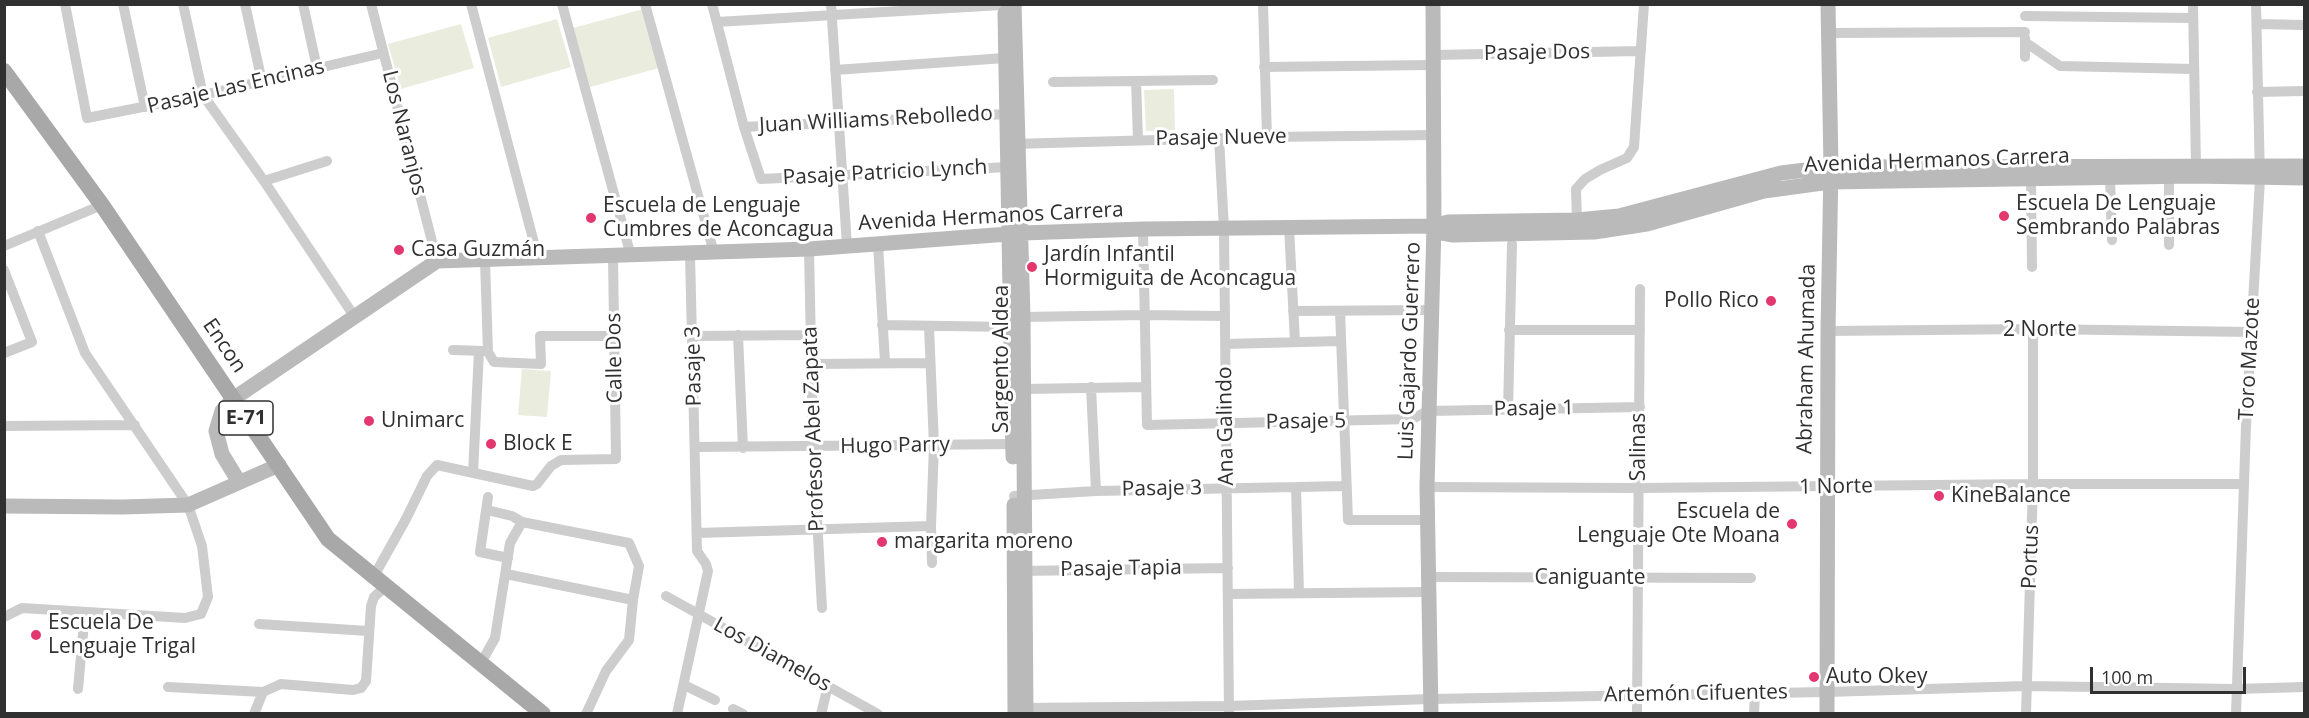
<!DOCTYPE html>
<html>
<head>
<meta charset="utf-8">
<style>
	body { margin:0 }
	#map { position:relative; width:2309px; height:718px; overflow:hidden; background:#fff; font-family:"Open Sans",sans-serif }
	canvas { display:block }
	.frame { position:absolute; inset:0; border:6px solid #303030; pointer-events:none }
	.scale { position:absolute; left:2090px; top:667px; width:156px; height:27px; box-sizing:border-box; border:3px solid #303030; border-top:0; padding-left:8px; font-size:18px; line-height:21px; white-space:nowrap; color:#303030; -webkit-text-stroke:4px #fff; paint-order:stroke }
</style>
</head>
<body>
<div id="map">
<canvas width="2309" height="718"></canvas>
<div class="frame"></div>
<div class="scale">100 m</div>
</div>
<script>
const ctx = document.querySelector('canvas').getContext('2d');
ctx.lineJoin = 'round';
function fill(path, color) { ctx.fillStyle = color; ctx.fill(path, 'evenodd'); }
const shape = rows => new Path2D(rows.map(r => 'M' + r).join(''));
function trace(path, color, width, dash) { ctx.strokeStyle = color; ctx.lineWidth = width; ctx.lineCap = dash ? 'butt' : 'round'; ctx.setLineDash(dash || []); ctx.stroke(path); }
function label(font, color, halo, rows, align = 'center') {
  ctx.font = font + ' "Open Sans",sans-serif'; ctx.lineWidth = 6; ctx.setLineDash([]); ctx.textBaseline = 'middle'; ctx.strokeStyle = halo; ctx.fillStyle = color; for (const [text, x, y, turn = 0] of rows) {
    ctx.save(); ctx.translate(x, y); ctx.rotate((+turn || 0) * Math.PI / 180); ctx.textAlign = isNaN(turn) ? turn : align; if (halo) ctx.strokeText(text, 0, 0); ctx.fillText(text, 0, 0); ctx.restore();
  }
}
fill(shape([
	[643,9,659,68,590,87,573,28],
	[557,19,571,67,501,87,488,38],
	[461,24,474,68,401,89,388,44],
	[1174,89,1175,130,1146,131,1144,90],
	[522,369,551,371,547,417,518,415]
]), '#eaedde');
trace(shape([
	[65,4,87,118,203,95,383,53],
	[123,4,145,107],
	[183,4,203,95,264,181,354,316],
	[245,4,262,82],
	[303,4,317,68],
	[371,4,437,261],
	[471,4,538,258],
	[562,4,631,256],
	[645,4,714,253],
	[712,4,744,127,761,179,1009,167],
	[831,4,847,246],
	[1263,4,1267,137],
	[2193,4,2196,166],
	[2025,16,2193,18],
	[717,22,1018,4],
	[2257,24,2304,25],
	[1828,33,2025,32],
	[2025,38,2025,57],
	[2025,42,2060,66,2194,69],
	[1433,55,1641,51],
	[1264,67,1432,65],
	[835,70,1005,58],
	[1136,81,1138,140],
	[1053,82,1213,80],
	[2257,92,2304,91],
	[744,127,1007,114],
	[1219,138,1224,229,1229,713],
	[1012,144,1267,137,1435,135],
	[2110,177,2112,240],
	[2169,177,2169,245],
	[2031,179,2032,267],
	[264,181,327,161],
	[1577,220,1576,189,1585,179,1600,170,1627,158,1634,147,1644,4],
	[1289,227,1295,342],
	[1143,229,1147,425,1412,419,1428,411,1640,407],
	[878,244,885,362],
	[4,246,102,205],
	[809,249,813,446,822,608],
	[485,260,488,352],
	[4,270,32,342,4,353],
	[1293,311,1431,310],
	[1340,311,1348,520,1428,520],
	[1023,317,1145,315,1224,316],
	[882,325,1012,327],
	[929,327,934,445,931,526,932,563],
	[1509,330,1640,330],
	[1828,331,2033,329,2252,332],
	[738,335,743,448],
	[694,336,810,335],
	[1225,344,1341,341],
	[453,350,484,351],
	[488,352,494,362,541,364,540,336,615,336],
	[812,364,929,363],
	[1091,387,1096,491],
	[1024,389,1146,387],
	[1508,409,1512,244],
	[4,426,135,425],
	[695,447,1017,444],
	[473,473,479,351],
	[1296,487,1299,593],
	[1427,487,1639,488,2033,484,2244,484],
	[1014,496,1096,491,1346,486],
	[488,497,480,552,508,558],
	[487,510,512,516,522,522],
	[697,533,931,526],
	[1018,571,1228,568],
	[506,574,633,600],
	[374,576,406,519,427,476,437,465,533,486,537,484,551,466,561,460,616,459,613,256],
	[1429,577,1751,578],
	[1228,594,1429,592],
	[666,596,878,714],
	[4,617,22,608,185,618,201,614,208,597,202,546,188,505,85,353,38,231],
	[259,624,368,631],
	[481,663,495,638,510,543,522,522,629,543,639,566,633,600,629,640,606,671,586,714],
	[684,685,715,700],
	[168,687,263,692],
	[78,689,85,612],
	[1021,708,1229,706,1430,699,1827,692,2026,686,2236,689,2304,687],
	[733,709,743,714],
	[254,714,263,692,281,684,353,690,361,688,366,681,371,606,374,597,385,587],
	[677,714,708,571,706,564,697,551,690,254],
	[821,714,828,686],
	[1637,714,1640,289],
	[1754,714,1755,693],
	[2026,714,2033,484,2033,329],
	[2236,714,2246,426,2260,179,2256,4]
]), '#cdcdcd', 10);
trace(shape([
	[1014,4,1023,317,1026,714],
	[1005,13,1013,457],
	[1434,226,1442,233,1453,235,1594,232,1647,224,1764,191,1830,182,2195,176,2304,178],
	[239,482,222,454,216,431,222,411,233,399,437,261,809,249,1022,233,1143,229,1434,226,1448,222,1577,220,1619,216,1781,173,1831,167,2304,166],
	[1014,505,1015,714],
	[4,506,123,507,188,505,279,465],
	[1431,714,1427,487,1434,226,1433,4],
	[1827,714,1828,331,1831,167,1828,4]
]), '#bababa', 15);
trace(shape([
	[4,71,102,205,328,539,543,714]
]), '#a8a8a8', 16);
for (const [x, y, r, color] of [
	[2004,216,6,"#e33770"],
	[591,218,6,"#e33770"],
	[399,250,6,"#e33770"],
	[1032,267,6,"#e33770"],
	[1771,301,6,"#e33770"],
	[369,421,6,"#e33770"],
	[491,444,6,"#e33770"],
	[1939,496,6,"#e33770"],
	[1792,524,6,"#e33770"],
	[882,542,6,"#e33770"],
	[36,635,6,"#e33770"],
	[1814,677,6,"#e33770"]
]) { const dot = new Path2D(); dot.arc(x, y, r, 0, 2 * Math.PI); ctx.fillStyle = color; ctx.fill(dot); trace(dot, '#fff', 2); }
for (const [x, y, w] of [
	[246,418,54]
]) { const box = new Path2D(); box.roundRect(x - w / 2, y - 17, w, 34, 4.5); ctx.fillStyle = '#fff'; ctx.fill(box); trace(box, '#303030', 1.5); }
label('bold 20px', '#303030', null, [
	["E-71",246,418]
]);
label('21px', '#303030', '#fff', [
	["Pasaje Dos",1537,53,-1],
	["Pasaje Las Encinas",236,87,-13],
	["Juan Williams Rebolledo",876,120,-3],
	["Los Naranjos",404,133,76],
	["Pasaje Nueve",1221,138,-1],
	["Avenida Hermanos Carrera",1937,161,-2],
	["Pasaje Patricio Lynch",885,173,-3],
	["Avenida Hermanos Carrera",991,217,-3],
	["2 Norte",2040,330],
	["Encon",224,346,56],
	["Luis Gajardo Guerrero",1410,351,-88],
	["Calle Dos",615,358,-91],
	["Sargento Aldea",1002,359,-90],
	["Abraham Ahumada",1807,359,-89],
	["Toro Mazote",2250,359,-87],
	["Pasaje 3",694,366,-91],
	["Pasaje 1",1534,409,-1],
	["Pasaje 5",1306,422,-1],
	["Ana Galindo",1226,426,-91],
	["Profesor Abel Zapata",814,429,-92],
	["Hugo Parry",895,446,-1],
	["Salinas",1639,447,-90],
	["1 Norte",1836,487,-1],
	["Pasaje 3",1162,489,-1],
	["Portus",2031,557,-88],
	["Pasaje Tapia",1121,569,-1],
	["Caniguante",1590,578],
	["Los Diamelos",772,655,29],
	["Artemón Cifuentes",1696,694,-1]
]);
label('21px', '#303030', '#fff', [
	["Escuela De Lenguaje",2016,204],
	["Sembrando Palabras",2016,228],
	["Escuela de Lenguaje",603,206],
	["Cumbres de Aconcagua",603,230],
	["Casa Guzmán",411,250],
	["Jardín Infantil",1044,255],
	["Hormiguita de Aconcagua",1044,279],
	["Pollo Rico",1759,301,"right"],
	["Unimarc",381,421],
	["Block E",503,444],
	["KineBalance",1951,496],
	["Escuela de",1780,512,"right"],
	["Lenguaje Ote Moana",1780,536,"right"],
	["margarita moreno",894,542],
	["Escuela De",48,623],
	["Lenguaje Trigal",48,647],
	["Auto Okey",1826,677]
], 'left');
</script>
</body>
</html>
